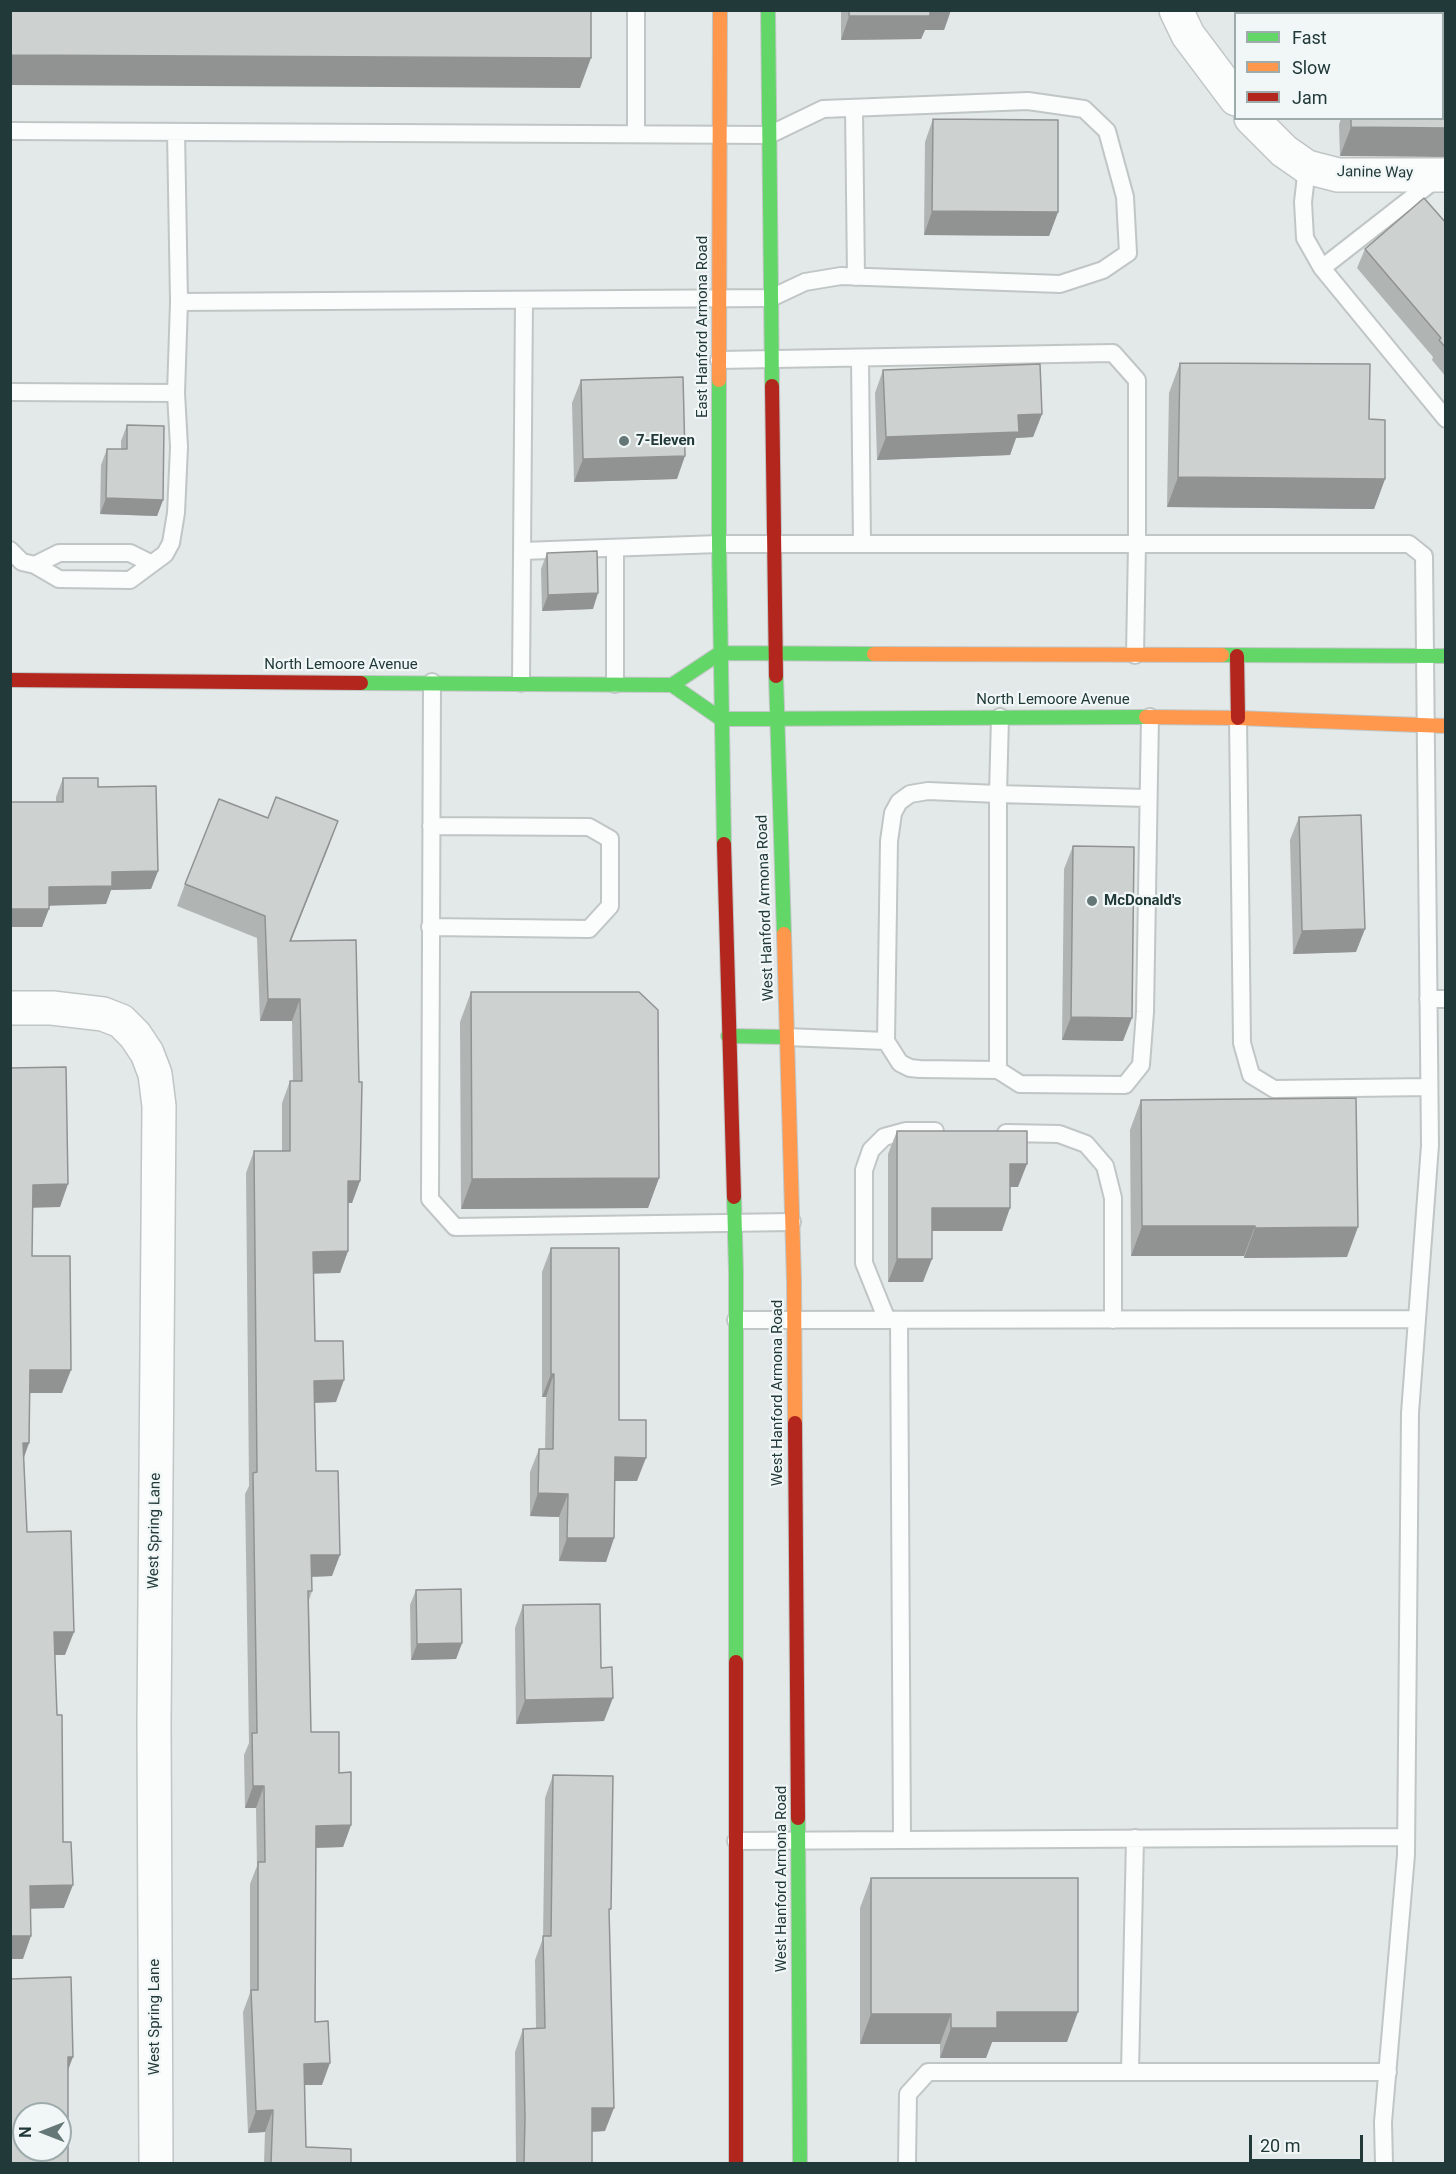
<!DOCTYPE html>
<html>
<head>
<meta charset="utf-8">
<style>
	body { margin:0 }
	#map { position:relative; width:1456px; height:2174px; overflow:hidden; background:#e3e9e8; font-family:Roboto,sans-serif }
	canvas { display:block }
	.frame { position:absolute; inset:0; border:12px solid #22393a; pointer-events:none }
	.legend { position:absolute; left:1234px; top:12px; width:210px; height:108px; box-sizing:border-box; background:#f1f7f6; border:2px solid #9eabab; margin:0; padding:8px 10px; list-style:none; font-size:18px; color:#22393a }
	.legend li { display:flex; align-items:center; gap:12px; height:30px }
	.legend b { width:30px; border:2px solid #9eabab }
	.north { position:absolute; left:12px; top:2102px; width:60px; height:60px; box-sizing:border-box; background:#f1f7f6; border:2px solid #9eabab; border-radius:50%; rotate:270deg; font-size:16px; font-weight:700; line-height:24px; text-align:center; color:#22393a }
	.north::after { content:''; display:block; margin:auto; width:21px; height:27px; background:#677; clip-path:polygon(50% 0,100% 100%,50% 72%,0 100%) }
	.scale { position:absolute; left:1249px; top:2135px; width:114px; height:27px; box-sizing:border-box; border:3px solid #22393a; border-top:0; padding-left:8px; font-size:18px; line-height:21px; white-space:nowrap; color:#22393a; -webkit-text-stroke:4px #f1f7f6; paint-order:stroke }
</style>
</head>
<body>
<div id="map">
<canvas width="1456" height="2174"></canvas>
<div class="frame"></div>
<ul class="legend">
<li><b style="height:8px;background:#63d668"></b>Fast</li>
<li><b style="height:8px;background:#ff974d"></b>Slow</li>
<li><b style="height:8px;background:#b3261e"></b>Jam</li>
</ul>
<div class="north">N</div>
<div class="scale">20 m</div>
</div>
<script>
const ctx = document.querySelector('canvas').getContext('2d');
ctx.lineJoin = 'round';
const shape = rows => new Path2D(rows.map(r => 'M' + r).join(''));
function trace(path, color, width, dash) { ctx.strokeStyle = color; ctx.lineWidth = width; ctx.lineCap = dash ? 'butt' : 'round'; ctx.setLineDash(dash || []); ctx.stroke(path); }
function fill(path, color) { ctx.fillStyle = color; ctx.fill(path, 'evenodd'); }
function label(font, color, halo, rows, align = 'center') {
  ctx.font = font + ' Roboto,sans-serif'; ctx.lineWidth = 4.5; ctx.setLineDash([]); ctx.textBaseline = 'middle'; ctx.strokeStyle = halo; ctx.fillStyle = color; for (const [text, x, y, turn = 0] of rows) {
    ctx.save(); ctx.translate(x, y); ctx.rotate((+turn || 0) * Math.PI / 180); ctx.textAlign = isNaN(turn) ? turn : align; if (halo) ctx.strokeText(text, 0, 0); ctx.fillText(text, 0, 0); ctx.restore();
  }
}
const lane = shape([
	[854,108,856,277],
	[10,131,769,135,823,109,1028,101,1084,109,1107,131,1125,197,1128,253,1103,270,1060,284,841,276,805,282,771,298,179,302],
	[636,133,636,10],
	[1307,167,1303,202,1305,238,1322,268,1446,419],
	[1322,268,1436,179],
	[860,358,862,544],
	[719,360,1113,353,1137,380,1137,544,1135,655],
	[10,392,176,393],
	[615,548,615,684],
	[10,550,22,562,35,565,59,579,130,580,165,554,171,543,176,513,179,447,176,393,179,302,176,132],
	[522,551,719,544,1409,544,1424,556,1430,1145,1410,1413,1406,1855,1383,2122,1384,2164],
	[35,565,59,553,130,553,150,563],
	[432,682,430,1199,455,1227,792,1222],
	[521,683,524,300],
	[1000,717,998,794,998,1070,920,1069,910,1068,900,1063,886,1041,889,841,893,813,899,802,910,794,928,791,998,794,1147,798],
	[1238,718,1242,1043,1251,1075,1274,1089,1429,1087],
	[430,927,589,929,610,906,610,839,589,827,431,826],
	[1428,999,1446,999],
	[786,1037,886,1041],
	[998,1070,1020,1084,1125,1085,1141,1065,1145,1012,1150,717],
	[1006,1133,1059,1134,1086,1144,1105,1166,1113,1198,1113,1320],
	[736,1320,1417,1319],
	[887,1320,864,1263,864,1170,871,1150,884,1137,906,1131,935,1131],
	[899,1320,902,1839],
	[736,1841,1406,1837],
	[1130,2072,1135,1838],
	[907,2164,908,2094,928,2072,1388,2072]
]);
const street = shape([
	[1176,10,1188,35,1236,99],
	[1251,118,1284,151,1307,167,1338,175,1446,175],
	[10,1008,52,1008,103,1014,121,1021,135,1035,147,1053,155,1074,159,1106,154,1723,156,2164]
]);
const fast = shape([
	[768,10,772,386],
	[719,380,719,544,724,844],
	[1222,655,1446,656],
	[776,676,784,934],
	[361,683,672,685,720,653,874,654],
	[672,685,721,719,1146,717],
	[728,1036,786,1037],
	[734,1197,736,1272,736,1662],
	[798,1818,800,2164]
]);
const slow = shape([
	[719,380,720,10],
	[874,654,1222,655],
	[1146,717,1238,718,1446,726],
	[784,934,794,1281,795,1423]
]);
const jam = shape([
	[772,386,776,676],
	[1237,656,1238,718],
	[10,680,361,683],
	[724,844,734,1197],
	[795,1423,798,1818],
	[736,1662,736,2164]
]);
trace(lane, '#c0c5c5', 20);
trace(street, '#c0c5c5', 36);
trace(fast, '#bfc6c5', 16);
trace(slow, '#bfc6c5', 16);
trace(jam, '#bfc6c5', 16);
trace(lane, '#fbfcfc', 16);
trace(street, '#fbfcfc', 33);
trace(fast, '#63d668', 14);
trace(slow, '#ff974d', 14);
trace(jam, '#b3261e', 14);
fill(shape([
	[841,10,951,10,944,30,925,30,921,39,841,40],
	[1235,10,1396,10,1394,14,1237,14],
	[1415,10,1446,10,1446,29,1443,27,1443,14,1420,14],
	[1341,118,1443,118,1340,156,1339,125],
	[933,119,1058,212,1049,236,924,235,925,142],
	[1446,223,1446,377,1432,360,1433,357,1357,268,1365,249],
	[1180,363,1385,479,1374,509,1167,507,1169,393],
	[883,370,1042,414,1033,437,1016,438,1010,455,877,460,875,393],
	[581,380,677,479,574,482,572,403],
	[127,425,163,500,157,516,100,514,101,465,107,449,121,449,121,441],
	[547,553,593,609,542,611,541,569],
	[63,778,98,787,158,871,151,889,111,890,106,904,49,905,42,927,10,927,10,802,56,802,56,797],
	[1299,817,1356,952,1293,954,1290,840],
	[268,818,330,843,291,941,360,1181,352,1203,348,1203,348,1251,340,1273,313,1273,315,1341,336,1402,315,1403,316,1471,332,1576,312,1577,312,1591,309,1600,311,1732,339,1773,351,1825,343,1847,316,1848,315,2022,322,2085,304,2085,306,2147,351,2163,264,2163,265,2132,248,2133,243,2012,250,1993,250,1884,257,1866,256,1808,245,1808,244,1755,249,1743,245,1494,249,1486,246,1173,254,1151,282,1151,282,1103,290,1081,293,1081,292,1021,260,1021,257,938,177,906,185,884],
	[1073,846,1123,1041,1062,1040,1064,869],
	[471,992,659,1178,648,1208,461,1209,460,1022],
	[1141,1100,1347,1257,1244,1258,1244,1256,1131,1256,1130,1130],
	[897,1131,1018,1187,1010,1187,1002,1231,932,1231,923,1282,888,1282,888,1154],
	[551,1248,619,1420,637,1481,615,1481,614,1538,606,1562,559,1561,559,1517,530,1516,530,1472,539,1449,545,1449,546,1397,542,1397,542,1272],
	[416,1590,462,1643,456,1659,411,1660,410,1605],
	[523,1605,601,1668,604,1721,516,1724,515,1628],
	[553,1775,609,1914,605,2131,592,2132,592,2163,516,2163,515,2052,523,2029,536,2028,535,1960,543,1938,545,1798],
	[871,1878,1067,2042,992,2042,986,2058,940,2058,940,2044,860,2044,860,1908]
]), '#b0b5b4');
fill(shape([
	[928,10,951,10,944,30,925,30,921,39,841,40,849,16],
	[1279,10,1295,10,1294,14,1273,14],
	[1390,10,1396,10,1394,14,1388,14],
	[10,55,591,58,580,88,10,85],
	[1351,127,1446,128,1446,157,1340,156],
	[932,211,1058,212,1049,236,924,235],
	[1042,414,1033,437,1016,438,1010,455,877,460,886,437,1018,415],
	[685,456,677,479,574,482,583,459],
	[1178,477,1385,479,1374,509,1167,507],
	[106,498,163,500,157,516,100,514],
	[598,593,593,609,542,611,548,595],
	[338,821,330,843,282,963,290,941],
	[158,871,151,889,111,890,106,904,42,906,49,887,112,872],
	[10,909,49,909,42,927,10,927],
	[1365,929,1356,952,1293,954,1302,931],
	[268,999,300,999,292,1021,260,1021],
	[1071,1017,1132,1018,1123,1041,1062,1040],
	[1010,1164,1027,1164,1018,1187,1002,1187],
	[659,1178,648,1208,461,1209,472,1179],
	[348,1181,360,1181,352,1203,340,1203],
	[68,1184,60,1207,25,1208,33,1185],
	[932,1208,1010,1208,1002,1231,923,1231],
	[1142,1226,1255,1226,1244,1256,1131,1256],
	[1358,1227,1347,1257,1244,1258,1255,1228],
	[348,1251,340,1273,305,1274,313,1252],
	[897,1259,932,1259,923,1282,888,1282],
	[30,1370,71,1370,62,1393,21,1393],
	[551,1374,554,1374,546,1397,542,1397],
	[344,1380,336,1402,306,1403,314,1381],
	[23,1443,29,1443,21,1466],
	[615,1457,646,1458,637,1481,607,1481],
	[538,1493,568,1494,559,1517,530,1516],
	[567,1538,614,1538,606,1562,559,1561],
	[311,1555,340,1555,332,1576,303,1577],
	[54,1632,74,1632,65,1655,46,1655],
	[462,1643,456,1659,411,1660,417,1644],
	[613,1698,604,1721,516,1724,525,1700],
	[253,1786,264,1786,256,1808,245,1808],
	[351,1825,343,1847,308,1848,316,1826],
	[73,1885,64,1908,21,1909,30,1886],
	[10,1936,31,1936,23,1959,10,1959],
	[997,2012,1078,2012,1067,2042,992,2042,986,2058,940,2058,951,2028],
	[871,2014,951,2014,940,2044,860,2044],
	[68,2057,73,2057,65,2078],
	[330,2063,322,2085,296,2085,304,2064],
	[592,2108,614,2108,605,2131,583,2132],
	[273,2110,265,2132,248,2133,256,2111]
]), '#909392');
const building = shape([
	[10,10,591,10,591,58,10,55,10,10],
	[849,10,930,10,930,16,849,16,849,10],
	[1263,10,1279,10,1273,14,1264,14,1263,10],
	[1322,10,1390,10,1388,14,1327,14,1322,10],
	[1443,96,1446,96,1446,128,1351,127,1351,118,1443,118,1443,96],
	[933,119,1058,120,1058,212,932,211,933,119],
	[1424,198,1446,223,1446,348,1439,340,1441,338,1365,249,1424,198],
	[1180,363,1370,364,1369,419,1385,420,1385,479,1178,477,1180,363],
	[1040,364,1042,414,1018,415,1019,432,886,437,883,370,1040,364],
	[683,377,685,456,583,459,581,380,683,377],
	[127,425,164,426,163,500,106,498,107,449,127,449,127,425],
	[597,551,598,593,548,595,547,553,597,551],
	[63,778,98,778,98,787,156,786,158,871,112,872,112,886,49,887,49,909,10,909,10,802,63,802,63,778],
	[276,797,338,821,290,941,356,940,359,1082,362,1082,360,1181,348,1181,348,1251,313,1252,315,1341,343,1341,344,1380,314,1381,316,1471,338,1471,340,1555,311,1555,312,1591,308,1591,311,1732,339,1732,339,1773,351,1772,351,1825,316,1826,315,2022,328,2021,330,2063,304,2064,306,2147,351,2149,351,2163,271,2163,273,2110,256,2111,251,1990,258,1990,258,1862,265,1862,264,1786,253,1786,252,1733,257,1733,253,1473,257,1472,254,1151,290,1151,290,1081,302,1081,300,999,268,999,265,916,185,884,219,799,268,818,276,797],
	[1361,815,1365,929,1302,931,1299,817,1361,815],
	[1073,846,1134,847,1132,1018,1071,1017,1073,846],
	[471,992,639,992,658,1010,659,1178,472,1179,471,992],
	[66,1067,68,1184,33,1185,32,1256,70,1256,71,1370,30,1370,29,1443,23,1443,27,1532,71,1531,74,1632,54,1632,57,1715,62,1715,63,1842,71,1842,73,1885,30,1886,31,1936,10,1936,10,1068,66,1067],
	[1356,1098,1358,1227,1255,1228,1255,1226,1142,1226,1141,1100,1356,1098],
	[897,1131,1027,1131,1027,1164,1010,1164,1010,1208,932,1208,932,1259,897,1259,897,1131],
	[551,1248,619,1248,619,1420,646,1420,646,1458,615,1457,614,1538,567,1538,568,1494,538,1493,539,1449,553,1449,554,1374,551,1374,551,1248],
	[461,1589,462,1643,417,1644,416,1590,461,1589],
	[600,1604,601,1668,612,1667,613,1698,525,1700,523,1605,600,1604],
	[553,1775,613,1776,611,1909,609,1909,614,2108,592,2108,592,2163,524,2163,525,2117,523,2029,545,2028,543,1936,551,1936,553,1775],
	[871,1878,1078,1878,1078,2012,997,2012,997,2028,951,2028,951,2014,871,2014,871,1878],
	[71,1977,73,2057,68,2057,68,2163,10,2163,10,1979,71,1977],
	[24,2114,60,2114,60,2150,24,2150,24,2114]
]);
fill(building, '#cdd2d1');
trace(building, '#909392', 1.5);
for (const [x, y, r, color] of [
	[624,441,6,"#677"],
	[1092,901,6,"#677"]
]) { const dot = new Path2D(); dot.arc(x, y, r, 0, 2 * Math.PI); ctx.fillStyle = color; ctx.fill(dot); trace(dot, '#f1f7f6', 2); }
label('15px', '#22393a', '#f1f7f6', [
	["Janine Way",1375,173,1],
	["East Hanford Armona Road",703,327,-90],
	["North Lemoore Avenue",341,665],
	["North Lemoore Avenue",1053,700],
	["West Hanford Armona Road",766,908,-92],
	["West Hanford Armona Road",778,1393,-90],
	["West Spring Lane",155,1531,-89],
	["West Hanford Armona Road",782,1879,-90],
	["West Spring Lane",155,2017,-90]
]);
label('bold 15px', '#22393a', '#f1f7f6', [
	["7-Eleven",636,441],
	["McDonald's",1104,901]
], 'left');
</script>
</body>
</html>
